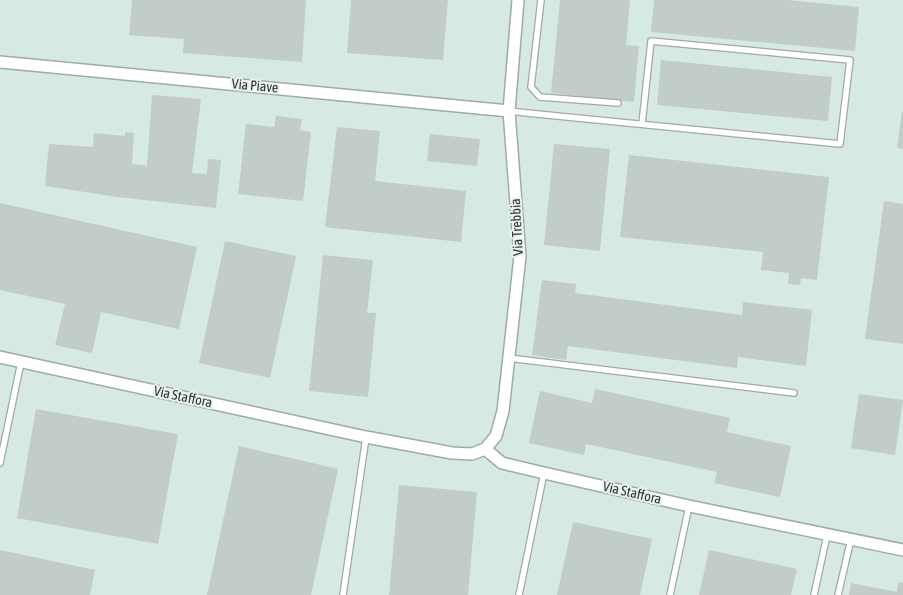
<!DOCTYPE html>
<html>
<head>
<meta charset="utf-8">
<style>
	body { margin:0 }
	canvas { display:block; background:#e8f3f1 }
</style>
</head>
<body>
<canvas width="903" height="595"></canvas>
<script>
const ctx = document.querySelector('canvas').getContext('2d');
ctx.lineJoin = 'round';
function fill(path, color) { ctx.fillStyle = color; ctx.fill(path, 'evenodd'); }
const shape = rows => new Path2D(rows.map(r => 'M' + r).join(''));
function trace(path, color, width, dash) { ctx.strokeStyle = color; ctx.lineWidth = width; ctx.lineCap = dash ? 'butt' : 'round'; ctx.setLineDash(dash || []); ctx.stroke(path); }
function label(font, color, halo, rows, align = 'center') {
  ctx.font = font + ' "Asap Condensed",sans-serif'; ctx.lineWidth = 4; ctx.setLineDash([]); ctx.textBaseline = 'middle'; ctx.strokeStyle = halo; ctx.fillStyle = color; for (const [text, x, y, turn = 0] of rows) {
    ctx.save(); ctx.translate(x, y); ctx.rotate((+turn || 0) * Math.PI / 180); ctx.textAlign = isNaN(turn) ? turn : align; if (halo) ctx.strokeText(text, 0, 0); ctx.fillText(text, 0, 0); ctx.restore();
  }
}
fill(shape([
	[0,0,903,0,903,595,0,595]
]), '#d6e9e5');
fill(shape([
	[132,0,306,0,302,62,183,53,184,39,129,35],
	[351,0,448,0,443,60,347,53],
	[560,0,630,0,626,45,639,46,634,102,551,93],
	[654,0,787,0,859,7,855,51,651,32],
	[661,60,832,77,828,121,657,105],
	[152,95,201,99,192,173,207,174,208,159,221,160,216,208,118,197,45,186,49,144,93,147,94,133,125,136,125,132,134,133,132,164,147,166],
	[902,112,903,112,903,149,897,148],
	[276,116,302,119,300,130,311,132,303,201,238,194,246,124,274,127],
	[337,127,380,131,375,181,466,191,461,242,325,227],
	[430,134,480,139,477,166,427,161],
	[554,144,610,149,600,251,544,245],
	[629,155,829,177,817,280,801,278,800,285,788,284,789,273,761,270,763,252,620,237],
	[884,201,903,204,903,344,865,339],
	[0,203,197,247,179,329,101,312,92,353,55,345,65,304,0,290],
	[225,241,296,256,270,378,199,363],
	[323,255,373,260,367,313,376,313,368,397,309,391],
	[542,280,576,284,575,293,742,315,743,302,812,310,806,366,738,357,737,368,568,346,566,360,532,355],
	[595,389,730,418,727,432,791,446,780,497,714,483,717,472,586,444,584,455,529,443,540,391,592,403],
	[859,394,903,400,895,455,851,448],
	[36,409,178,434,158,544,17,518],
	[239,446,338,469,311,595,207,595],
	[399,485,477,492,468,595,389,595],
	[573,522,652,539,640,595,557,595],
	[0,550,95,570,90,595,0,595],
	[709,550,797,569,791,595,699,595],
	[898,582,903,583,903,595,849,595,851,583,897,592]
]), '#c2ccca');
const service = shape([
	[541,0,531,87,540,97,618,103],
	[509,111,527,113,840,144,850,60,651,41,642,124],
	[509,358,794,393],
	[0,463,21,362],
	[343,595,366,437],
	[519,595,544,473],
	[670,595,689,506],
	[814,595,827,535],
	[838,595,851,539]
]);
const minor = shape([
	[0,62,509,111],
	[0,357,366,437,452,453,472,454,485,449,496,436,503,411,520,256,509,111,518,0],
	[485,449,502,463,544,473,689,506,903,550]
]);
trace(service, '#a0aaa8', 8);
trace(minor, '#a0aaa8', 14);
trace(service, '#fff', 5.5);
trace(minor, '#fff', 11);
label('14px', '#313535', '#e8f3f1', [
	["Via Piave",255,86,5],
	["Via Trebbia",517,227,-93],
	["Via Staffora",183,397,12],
	["Via Staffora",632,493,13]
]);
</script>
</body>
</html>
